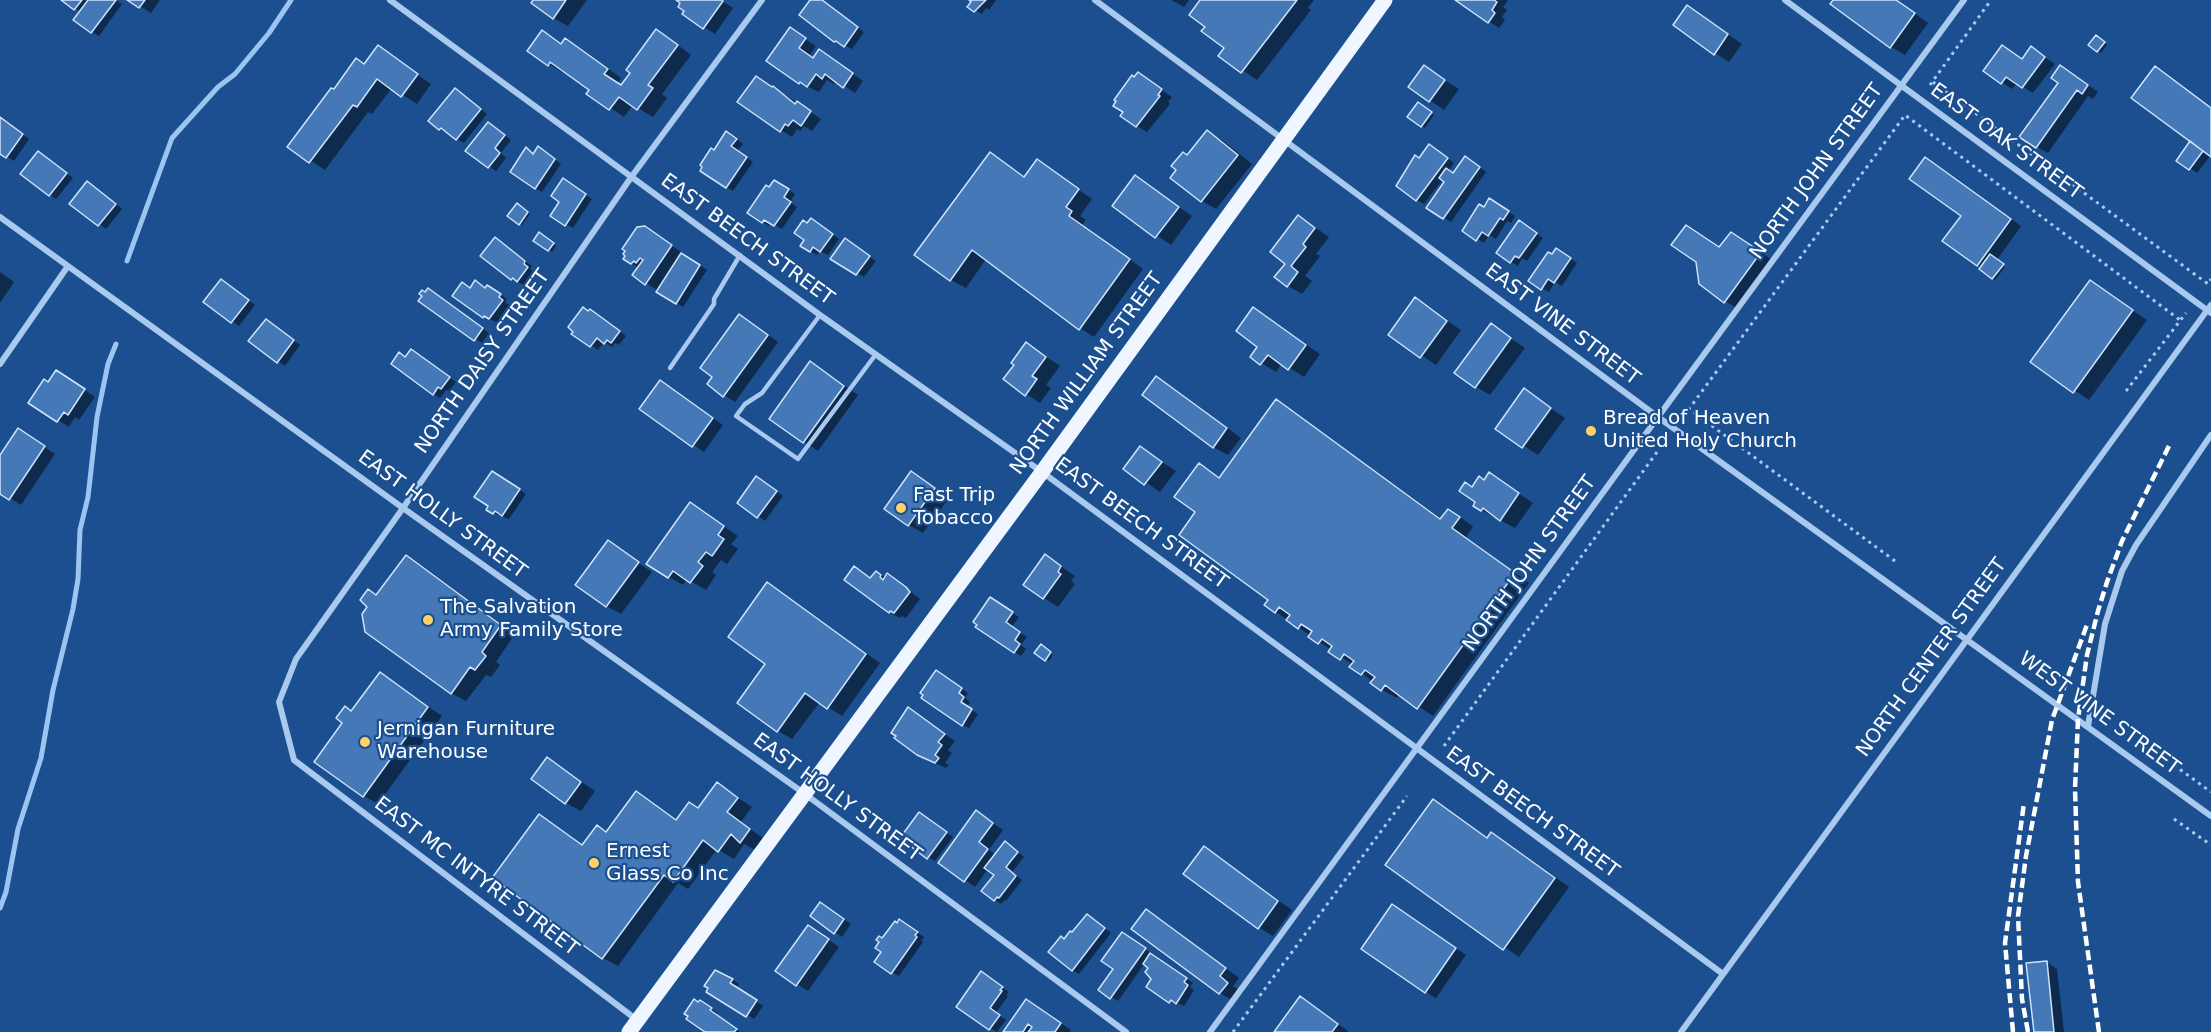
<!DOCTYPE html>
<html>
<head>
<meta charset="utf-8">
<style>
	body { margin:0 }
	canvas { display:block; background:#1b4f8f }
</style>
</head>
<body>
<canvas width="2211" height="1032"></canvas>
<script>
const ctx = document.querySelector('canvas').getContext('2d');
ctx.lineJoin = 'round';
function fill(path, color) { ctx.fillStyle = color; ctx.fill(path, 'evenodd'); }
const shape = rows => new Path2D(rows.map(r => 'M' + r).join(''));
function trace(path, color, width, dash) { ctx.strokeStyle = color; ctx.lineWidth = width; ctx.lineCap = dash ? 'butt' : 'round'; ctx.setLineDash(dash || []); ctx.stroke(path); }
function label(font, color, halo, rows, align = 'center') {
  ctx.font = font + ' "DejaVu Sans",sans-serif'; ctx.lineWidth = 4.5; ctx.setLineDash([]); ctx.textBaseline = 'middle'; ctx.strokeStyle = halo; ctx.fillStyle = color; for (const [text, x, y, turn = 0] of rows) {
    ctx.save(); ctx.translate(x, y); ctx.rotate((+turn || 0) * Math.PI / 180); ctx.textAlign = isNaN(turn) ? turn : align; if (halo) ctx.strokeText(text, 0, 0); ctx.fillText(text, 0, 0); ctx.restore();
  }
}
fill(shape([
	[63,0,116,0,122,4,99,36,92,32,81,12],
	[130,0,160,0,151,13],
	[535,0,587,0,568,26,553,18],
	[678,0,721,0,733,8,715,34,704,27],
	[812,0,820,0,826,4,864,32,852,49,835,41],
	[971,0,996,0,989,10,986,8,982,14,975,10],
	[1171,0,1189,0,1184,7],
	[1202,0,1314,0,1308,8,1311,10,1257,80,1220,55,1226,48,1207,26],
	[1457,0,1506,0,1508,1,1503,7,1507,10,1502,17,1505,20,1499,28],
	[1835,0,1896,0,1928,23,1905,55,1891,47],
	[1688,7,1742,44,1729,62,1715,53],
	[790,29,816,46,809,56,814,59,830,57,863,81,855,93,836,80,834,84,827,80,819,92,800,83],
	[543,32,563,44,566,40,580,48,621,78,618,83,622,86,671,40,691,55,662,94,667,98,653,117,633,105,624,117,589,93,591,90,565,71,563,73,529,51],
	[2099,39,2107,45,2101,53,2090,45],
	[378,47,431,84,417,104,392,88,372,114,368,112,325,170,290,147,334,91,365,65],
	[2032,48,2055,64,2033,93,2017,83,2012,89,1985,71,2023,60],
	[1424,67,1459,89,1444,110,1410,87],
	[2155,68,2211,107,2211,155,2197,173,2178,160,2200,149],
	[2071,73,2098,92,2093,99,2088,96,2048,153,2037,147],
	[1149,81,1172,97,1168,102,1170,104,1147,132,1137,126],
	[773,88,784,94,821,119,812,131,804,126,800,131,797,129,792,137,781,130],
	[462,94,487,114,464,143,440,129],
	[1418,104,1434,115,1425,128,1409,117],
	[0,118,29,139,14,161,0,152],
	[495,128,511,140,501,153,506,158,496,171,467,151],
	[1207,132,1222,140,1252,164,1216,209,1202,201,1172,178],
	[734,137,743,144,737,151,753,162,733,191,726,187,714,151],
	[526,149,535,155,546,152,561,164,542,192,535,188],
	[1437,150,1454,163,1448,171,1453,174,1472,161,1486,172,1451,222,1428,207,1447,181,1443,179,1424,204,1417,200,1420,160],
	[990,154,1026,177,1037,161,1092,199,1080,216,1086,220,1082,225,1143,269,1094,337,1080,328,986,259,966,288,951,280],
	[45,157,73,178,56,199,50,195],
	[1936,165,2021,226,1997,260,2005,267,1995,280,1978,265,1963,216],
	[1136,177,1192,216,1171,245,1114,206],
	[570,184,592,199,573,228,566,224],
	[782,186,795,194,790,202,797,207,782,229,771,223,769,226,763,222,770,189],
	[94,187,122,209,106,229,71,204],
	[1490,200,1515,216,1511,223,1507,221,1496,239,1489,235,1484,243,1464,231],
	[517,205,530,214,522,225,509,216],
	[1299,216,1329,237,1316,254,1320,256,1305,276,1312,281,1302,294,1288,286,1287,263],
	[818,224,839,239,828,255,820,251,817,255,810,251,807,240,808,225],
	[1526,226,1543,238,1527,261,1522,258,1518,266,1511,262],
	[1687,226,1720,248,1746,242,1775,262,1740,310,1725,301,1697,262],
	[645,227,707,270,683,307,634,275,639,268,625,259],
	[539,234,556,246,552,252,535,240],
	[502,243,532,266,530,269,534,272,524,285,512,279],
	[852,244,876,261,864,277,832,258],
	[1557,250,1577,263,1562,286,1555,282,1549,292,1530,281],
	[0,272,14,282,0,303],
	[2090,282,2147,320,2089,400,2033,362],
	[228,285,255,305,239,326,205,302],
	[471,289,495,290,507,299,505,302,509,305,497,322,483,317],
	[435,294,489,333,482,343,420,300],
	[1415,299,1461,330,1436,365,1390,334],
	[1254,309,1320,354,1304,377,1282,363,1276,372,1252,357,1259,346],
	[589,312,597,315,626,336,619,345,615,343,612,347,604,342,598,350,574,333],
	[750,322,778,342,735,402,724,395,714,377],
	[273,325,300,345,285,366,250,341],
	[1491,325,1525,348,1490,395,1476,387],
	[1027,344,1060,366,1046,385,1051,388,1040,403,1026,394,1016,365],
	[418,355,456,382,449,391,446,390,440,398,433,394,406,358],
	[811,363,858,395,818,451,771,419],
	[68,378,95,397,79,420,75,417,69,427,30,403,49,384],
	[1157,378,1171,386,1241,438,1228,455,1213,447],
	[671,388,723,425,704,452,641,409],
	[1524,390,1565,418,1538,455,1497,428],
	[1276,401,1291,410,1442,519,1448,510,1463,519,1473,527,1466,537,1529,583,1433,716,1400,694,1397,698,1382,690,1353,665,1266,605,1270,600,1198,512,1199,465,1220,478],
	[30,437,55,454,21,505,0,492,0,458],
	[1140,448,1176,471,1160,492,1125,468],
	[912,473,949,498,923,533,909,525],
	[1490,474,1533,503,1515,528,1481,510,1477,502,1473,488,1485,481],
	[499,477,526,494,509,519,493,513],
	[763,482,783,496,765,521,739,503],
	[691,504,738,536,731,544,738,549,727,564,721,560,712,572,716,575,706,590,687,579,683,585,669,577],
	[608,542,652,572,621,614,606,606],
	[1046,556,1075,576,1071,581,1075,584,1058,607,1044,598],
	[406,557,421,565,515,634,496,662,500,665,491,677,486,675,466,701,451,693,369,607],
	[854,568,872,579,876,573,898,582,920,599,906,618,902,616,900,618,889,612],
	[768,584,880,663,842,716,820,702,792,739,778,731,767,663],
	[997,603,1019,617,1012,627,1027,637,1021,645,1026,649,1021,656,1014,652],
	[1041,646,1053,655,1049,661,1036,653],
	[380,674,442,716,378,804,364,796,352,713],
	[943,676,968,693,965,698,970,702,967,707,978,714,969,728,962,725],
	[908,709,955,741,948,750,952,753,945,763,949,765,946,768,931,761],
	[548,759,595,791,581,811,566,803],
	[717,784,752,807,741,822,764,839,755,850,744,844,734,859,717,849,688,889,678,883,618,966,603,958,494,878,539,816,583,846,607,833,636,792,677,820,699,809],
	[1433,801,1488,838,1492,834,1506,842,1569,887,1519,957,1387,865],
	[977,812,1003,830,989,850,996,855,1012,847,1024,857,1012,872,1022,880,1006,901,1005,900,1001,904,995,900,996,875,988,869,975,887,965,880],
	[927,818,953,837,935,861,928,857],
	[1204,848,1292,910,1273,936,1258,927],
	[827,908,851,924,842,937,812,916],
	[1147,911,1161,919,1239,978,1233,986,1242,992,1235,1002,1220,993,1134,929],
	[1404,912,1466,955,1436,998,1426,992],
	[1094,920,1111,933,1079,974,1072,970,1065,940],
	[907,925,924,937,921,941,923,942,899,976,892,972,883,951,883,940],
	[819,933,839,947,808,991,777,971],
	[1130,938,1152,954,1151,955,1193,983,1190,987,1194,990,1184,1006,1178,1003,1177,1006,1148,986,1153,978,1150,967,1145,963,1118,1001,1111,997,1115,969],
	[2046,962,2057,969,2064,1032,2035,1032],
	[729,977,739,984,736,988,763,1006,754,1019,708,991],
	[988,977,1009,992,1006,995,1008,996,996,1013,1006,1020,997,1032,990,1028],
	[1311,1005,1348,1031,1348,1032,1277,1032],
	[707,1006,718,1013,716,1016,740,1032,707,1032],
	[1037,1007,1071,1030,1070,1032,1005,1032]
]), '#0007');
trace(shape([
	[127,261,172,138,218,87,235,74,269,33,291,0],
	[0,908,6,892,18,829,41,758,53,690,73,609,78,579,80,530,88,497,97,417,108,364,116,344]
]), '#9cc4f0', 5);
const building = shape([
	[61,0,82,0,74,10,61,0],
	[88,0,116,0,91,33,73,20,88,0],
	[127,0,145,0,139,8,127,0],
	[533,0,566,0,553,19,531,3,533,0],
	[676,0,722,0,723,1,703,29,682,14,684,11,678,7,680,3,676,0],
	[810,0,822,0,858,27,844,47,836,41,834,42,799,15,810,0],
	[969,0,986,0,974,12,967,7,971,2,969,0],
	[1200,0,1297,0,1241,73,1218,56,1224,48,1201,31,1205,27,1189,15,1200,0],
	[1455,0,1494,0,1497,2,1492,10,1495,13,1488,23,1455,0],
	[1833,0,1896,0,1915,13,1890,48,1830,4,1833,0],
	[1687,5,1728,34,1714,55,1673,25,1687,5],
	[790,27,806,38,799,48,813,58,819,49,853,73,843,88,825,74,822,79,816,74,807,87,800,82,799,84,766,61,790,27],
	[656,29,678,45,648,85,653,88,637,110,619,97,609,110,586,94,589,90,550,62,548,66,527,51,542,30,561,44,565,38,608,69,604,74,621,85,630,73,626,70,656,29],
	[2096,35,2105,42,2097,52,2088,45,2096,35],
	[378,45,418,74,401,97,377,79,357,107,353,105,309,163,287,147,331,88,334,89,356,58,364,64,378,45],
	[2002,45,2022,59,2031,46,2045,57,2022,88,2006,77,2001,84,1983,71,2002,45],
	[1424,65,1445,80,1429,102,1408,87,1424,65],
	[2060,65,2088,85,2082,94,2077,90,2036,148,2019,137,2058,83,2051,78,2060,65],
	[2155,66,2211,108,2211,157,2131,98,2155,66],
	[1138,72,1162,89,1158,95,1160,96,1136,127,1120,116,1123,112,1113,106,1116,101,1114,100,1132,75,1134,77,1138,72],
	[756,76,772,87,773,86,795,104,797,101,811,111,801,126,793,120,788,126,785,124,780,132,737,102,756,76],
	[455,88,481,109,456,140,441,128,439,130,428,121,455,88],
	[1418,102,1432,112,1421,127,1407,117,1418,102],
	[0,117,23,134,6,158,0,154,0,117],
	[488,122,505,135,495,148,500,153,488,168,465,151,488,122],
	[1207,130,1238,155,1201,202,1170,178,1176,170,1171,166,1183,152,1187,155,1207,130],
	[726,131,737,139,731,146,747,157,726,188,700,171,702,167,700,165,711,148,714,150,726,131],
	[2190,141,2203,151,2189,170,2176,161,2190,141],
	[1429,144,1448,158,1416,201,1396,186,1415,155,1419,158,1429,144],
	[538,146,555,159,535,189,510,172,526,147,533,154,538,146],
	[38,151,67,173,49,196,20,174,38,151],
	[990,152,1024,177,1037,159,1079,189,1066,207,1072,211,1069,216,1130,259,1079,330,972,250,950,281,914,255,990,152],
	[1465,156,1480,167,1443,219,1426,208,1444,182,1439,178,1446,168,1453,173,1465,156],
	[1925,157,2011,219,1977,266,1942,241,1961,216,1909,179,1925,157],
	[1135,175,1179,207,1155,238,1112,206,1135,175],
	[563,178,586,194,565,226,550,216,559,202,551,196,563,178],
	[774,180,789,189,784,197,791,202,774,226,764,220,762,223,747,213,766,185,769,187,774,180],
	[87,181,116,204,98,226,69,204,87,181],
	[1489,198,1509,211,1503,220,1500,218,1488,236,1482,232,1476,241,1462,231,1479,204,1484,207,1489,198],
	[517,203,528,212,519,225,507,216,517,203],
	[1298,215,1315,228,1303,244,1306,247,1291,266,1298,272,1287,287,1274,277,1285,264,1270,252,1298,215],
	[811,218,833,234,820,252,813,247,810,252,800,246,804,240,794,233,803,220,807,223,811,218],
	[1519,220,1537,233,1519,258,1515,256,1510,263,1496,253,1519,220],
	[1686,225,1719,247,1731,232,1761,252,1724,303,1699,284,1696,262,1671,245,1686,225],
	[645,226,672,245,645,285,632,275,643,260,640,258,636,263,634,261,631,264,623,259,625,256,623,254,625,251,622,249,637,227,645,226],
	[539,232,554,243,548,251,533,241,539,232],
	[495,237,525,261,524,264,528,267,517,282,513,278,511,280,480,256,495,237],
	[845,238,870,256,856,275,830,259,845,238],
	[1556,248,1571,258,1554,283,1548,279,1541,290,1528,281,1548,252,1552,254,1556,248],
	[681,253,700,265,676,304,656,292,681,253],
	[1990,254,2004,264,1992,279,1979,269,1990,254],
	[221,279,249,300,231,323,203,302,221,279],
	[475,280,485,288,487,285,501,294,499,297,503,300,489,319,484,316,483,318,452,296,462,282,470,288,475,280],
	[2090,280,2133,310,2073,393,2030,362,2090,280],
	[428,288,483,328,474,341,418,301,422,296,419,294,422,290,425,292,428,288],
	[1415,297,1447,321,1420,358,1388,335,1415,297],
	[583,307,588,311,590,309,620,331,611,343,607,340,604,344,597,338,590,347,571,334,573,332,568,327,583,307],
	[1253,307,1306,345,1288,370,1268,355,1260,365,1250,357,1257,347,1236,331,1253,307],
	[739,314,768,335,723,397,707,384,712,377,700,368,739,314],
	[266,319,294,340,277,363,248,341,266,319],
	[1491,323,1511,338,1475,388,1454,373,1491,323],
	[1026,342,1046,357,1032,376,1037,379,1025,396,1003,379,1014,365,1011,363,1026,342],
	[411,349,450,377,441,389,438,387,433,395,391,364,399,352,405,357,411,349],
	[810,361,844,386,803,443,769,419,810,361],
	[56,370,85,389,68,415,64,412,57,422,28,403,44,379,48,382,56,370],
	[1156,376,1227,428,1213,448,1142,395,1156,376],
	[660,380,713,418,692,447,639,409,660,380],
	[1524,388,1551,408,1522,448,1495,429,1524,388],
	[1276,399,1440,519,1448,509,1460,517,1452,528,1515,573,1417,709,1385,685,1381,691,1370,683,1375,677,1365,670,1361,675,1349,667,1354,661,1344,654,1340,660,1328,652,1332,646,1322,639,1318,644,1308,637,1312,631,1301,624,1298,629,1286,620,1290,615,1279,607,1275,613,1264,605,1268,600,1179,535,1195,512,1174,497,1199,463,1219,478,1276,399],
	[18,428,45,446,9,500,0,494,0,455,18,428],
	[1140,446,1162,462,1144,485,1123,469,1140,446],
	[492,471,520,489,502,516,495,511,493,514,486,510,488,506,474,497,492,471],
	[911,471,935,488,908,526,884,509,911,471],
	[1489,472,1519,493,1500,521,1483,508,1481,511,1473,506,1475,502,1459,491,1465,482,1472,487,1479,476,1484,480,1489,472],
	[756,476,777,491,757,518,737,503,756,476],
	[690,502,724,526,718,535,724,539,712,556,706,552,698,562,703,566,690,583,673,571,668,578,646,564,690,502],
	[608,540,639,562,606,607,575,585,608,540],
	[1045,554,1061,566,1058,572,1061,574,1043,599,1023,585,1045,554],
	[406,555,501,625,482,652,486,656,475,670,470,667,451,694,365,632,362,614,367,607,360,600,368,589,376,595,406,555],
	[854,566,870,578,876,571,881,575,880,577,883,580,887,573,906,587,910,592,894,613,890,611,889,613,844,580,854,566],
	[767,582,866,654,827,709,805,693,777,732,737,703,765,664,728,637,767,582],
	[990,597,1013,612,1006,622,1020,632,1015,640,1020,644,1014,653,975,627,977,625,973,622,990,597],
	[1041,644,1051,652,1045,661,1034,653,1041,644],
	[936,670,962,688,959,693,964,697,961,702,972,709,962,726,921,698,923,695,920,693,936,670],
	[380,672,428,707,363,797,314,762,342,723,336,718,345,706,351,711,380,672],
	[908,707,945,734,938,742,942,745,935,755,939,758,935,763,917,755,894,738,896,736,891,733,908,707],
	[547,757,581,782,565,804,531,779,547,757],
	[717,782,738,798,727,812,750,829,740,843,731,834,718,852,703,840,673,882,664,875,602,959,492,878,539,814,582,845,597,825,606,832,636,791,676,820,689,802,698,808,717,782],
	[1433,799,1487,838,1491,832,1555,878,1503,950,1385,865,1433,799],
	[976,810,993,823,979,842,988,849,964,882,938,863,976,810],
	[919,812,947,832,927,859,900,838,919,812],
	[1005,841,1018,852,1006,867,1016,876,999,898,997,897,994,901,981,891,994,875,984,868,1005,841],
	[1204,846,1278,901,1258,929,1183,874,1204,846],
	[820,902,844,919,834,934,810,916,820,902],
	[1392,904,1456,948,1425,993,1361,949,1392,904],
	[1146,909,1226,968,1220,976,1228,983,1219,994,1131,929,1146,909],
	[1087,914,1105,928,1072,971,1048,952,1061,936,1064,939,1070,931,1072,932,1087,914],
	[899,919,918,932,915,935,917,937,891,974,874,962,881,952,875,948,879,942,876,940,879,936,882,938,895,921,897,923,899,919],
	[808,925,829,939,796,986,775,971,808,925],
	[1122,932,1146,948,1110,999,1098,990,1113,969,1101,961,1122,932],
	[1150,953,1187,978,1184,982,1188,985,1176,1004,1171,1000,1169,1003,1146,987,1151,979,1145,972,1148,968,1143,964,1150,953],
	[2047,961,2054,1032,2034,1032,2026,963,2047,961],
	[715,970,733,979,730,983,757,1000,746,1017,706,992,708,988,704,986,715,970],
	[981,971,1003,987,1000,990,1002,991,990,1008,1000,1015,989,1030,956,1007,981,971],
	[1300,996,1338,1024,1332,1032,1274,1032,1300,996],
	[694,999,698,1002,700,1000,712,1008,710,1010,737,1029,734,1032,705,1032,686,1019,688,1016,684,1014,694,999],
	[1026,999,1061,1023,1055,1032,1028,1032,1032,1027,1028,1024,1023,1032,1003,1032,1026,999]
]);
fill(building, '#4478b7');
trace(building, '#cfe3fa', 1.5);
trace(shape([
	[1933,82,2208,284,2211,279],
	[1930,85,1991,0],
	[2126,391,2186,313],
	[1895,561,1689,409,1905,115,2180,320],
	[1444,746,1665,441],
	[2174,765,2211,792],
	[2174,819,2211,845],
	[1233,1032,1407,796]
]), '#a9c9ee', 3, [3, 4.5]);
trace(shape([
	[820,315,762,393,745,404,736,416,798,459,876,354],
	[670,368,714,304,714,299,740,255]
]), '#a9c9ee', 4.5);
trace(shape([
	[390,0,820,315,1042,472,1723,974],
	[1095,0,1658,417,2211,816],
	[1785,0,2211,313],
	[0,217,403,508,805,794,1126,1032],
	[0,364,68,266],
	[2088,726,2105,624,2122,571,2136,545,2211,435],
	[637,1020,294,760,279,702,296,659,403,508,632,176,762,0],
	[1210,1032,1658,417,1964,0],
	[1681,1032,2211,305]
]), '#a9c9ee', 6);
trace(shape([
	[629,1032,1042,472,1385,0]
]), '#f0f6ff', 15);
trace(shape([
	[2013,1032,2005,943,2024,803],
	[2028,1032,2022,999,2018,916,2026,856,2052,720,2088,622],
	[2099,1032,2078,882,2075,789,2078,719,2087,655,2098,611,2107,582,2122,541,2170,444]
]), '#fff', 4.5, [10, 4.5]);
for (const [x, y, r, color] of [
	[1591,431,6,"#ffd166"],
	[901,508,6,"#ffd166"],
	[428,620,6,"#ffd166"],
	[365,742,6,"#ffd166"],
	[594,863,6,"#ffd166"]
]) { const dot = new Path2D(); dot.arc(x, y, r, 0, 2 * Math.PI); ctx.fillStyle = color; ctx.fill(dot); trace(dot, '#1b4f8f', 2); }
label('20px', '#fff', '#1b4f8f', [
	["EAST OAK STREET",2006,142,36],
	["NORTH JOHN STREET",1817,172,-54],
	["EAST BEECH STREET",747,240,36],
	["EAST VINE STREET",1562,325,37],
	["NORTH DAISY STREET",483,362,-55],
	["NORTH WILLIAM STREET",1087,374,-54],
	["EAST HOLLY STREET",442,515,36],
	["EAST BEECH STREET",1141,524,36],
	["NORTH JOHN STREET",1530,564,-54],
	["NORTH CENTER STREET",1932,658,-54],
	["WEST VINE STREET",2099,714,36],
	["EAST HOLLY STREET",837,798,36],
	["EAST BEECH STREET",1532,813,36],
	["EAST MC INTYRE STREET",476,877,37]
]);
label('20px', '#fff', '#1b4f8f', [
	["Bread of Heaven",1603,419],
	["United Holy Church",1603,442],
	["Fast Trip",913,496],
	["Tobacco",913,519],
	["The Salvation",440,608],
	["Army Family Store",440,631],
	["Jernigan Furniture",377,730],
	["Warehouse",377,753],
	["Ernest",606,852],
	["Glass Co Inc",606,875]
], 'left');
</script>
</body>
</html>
